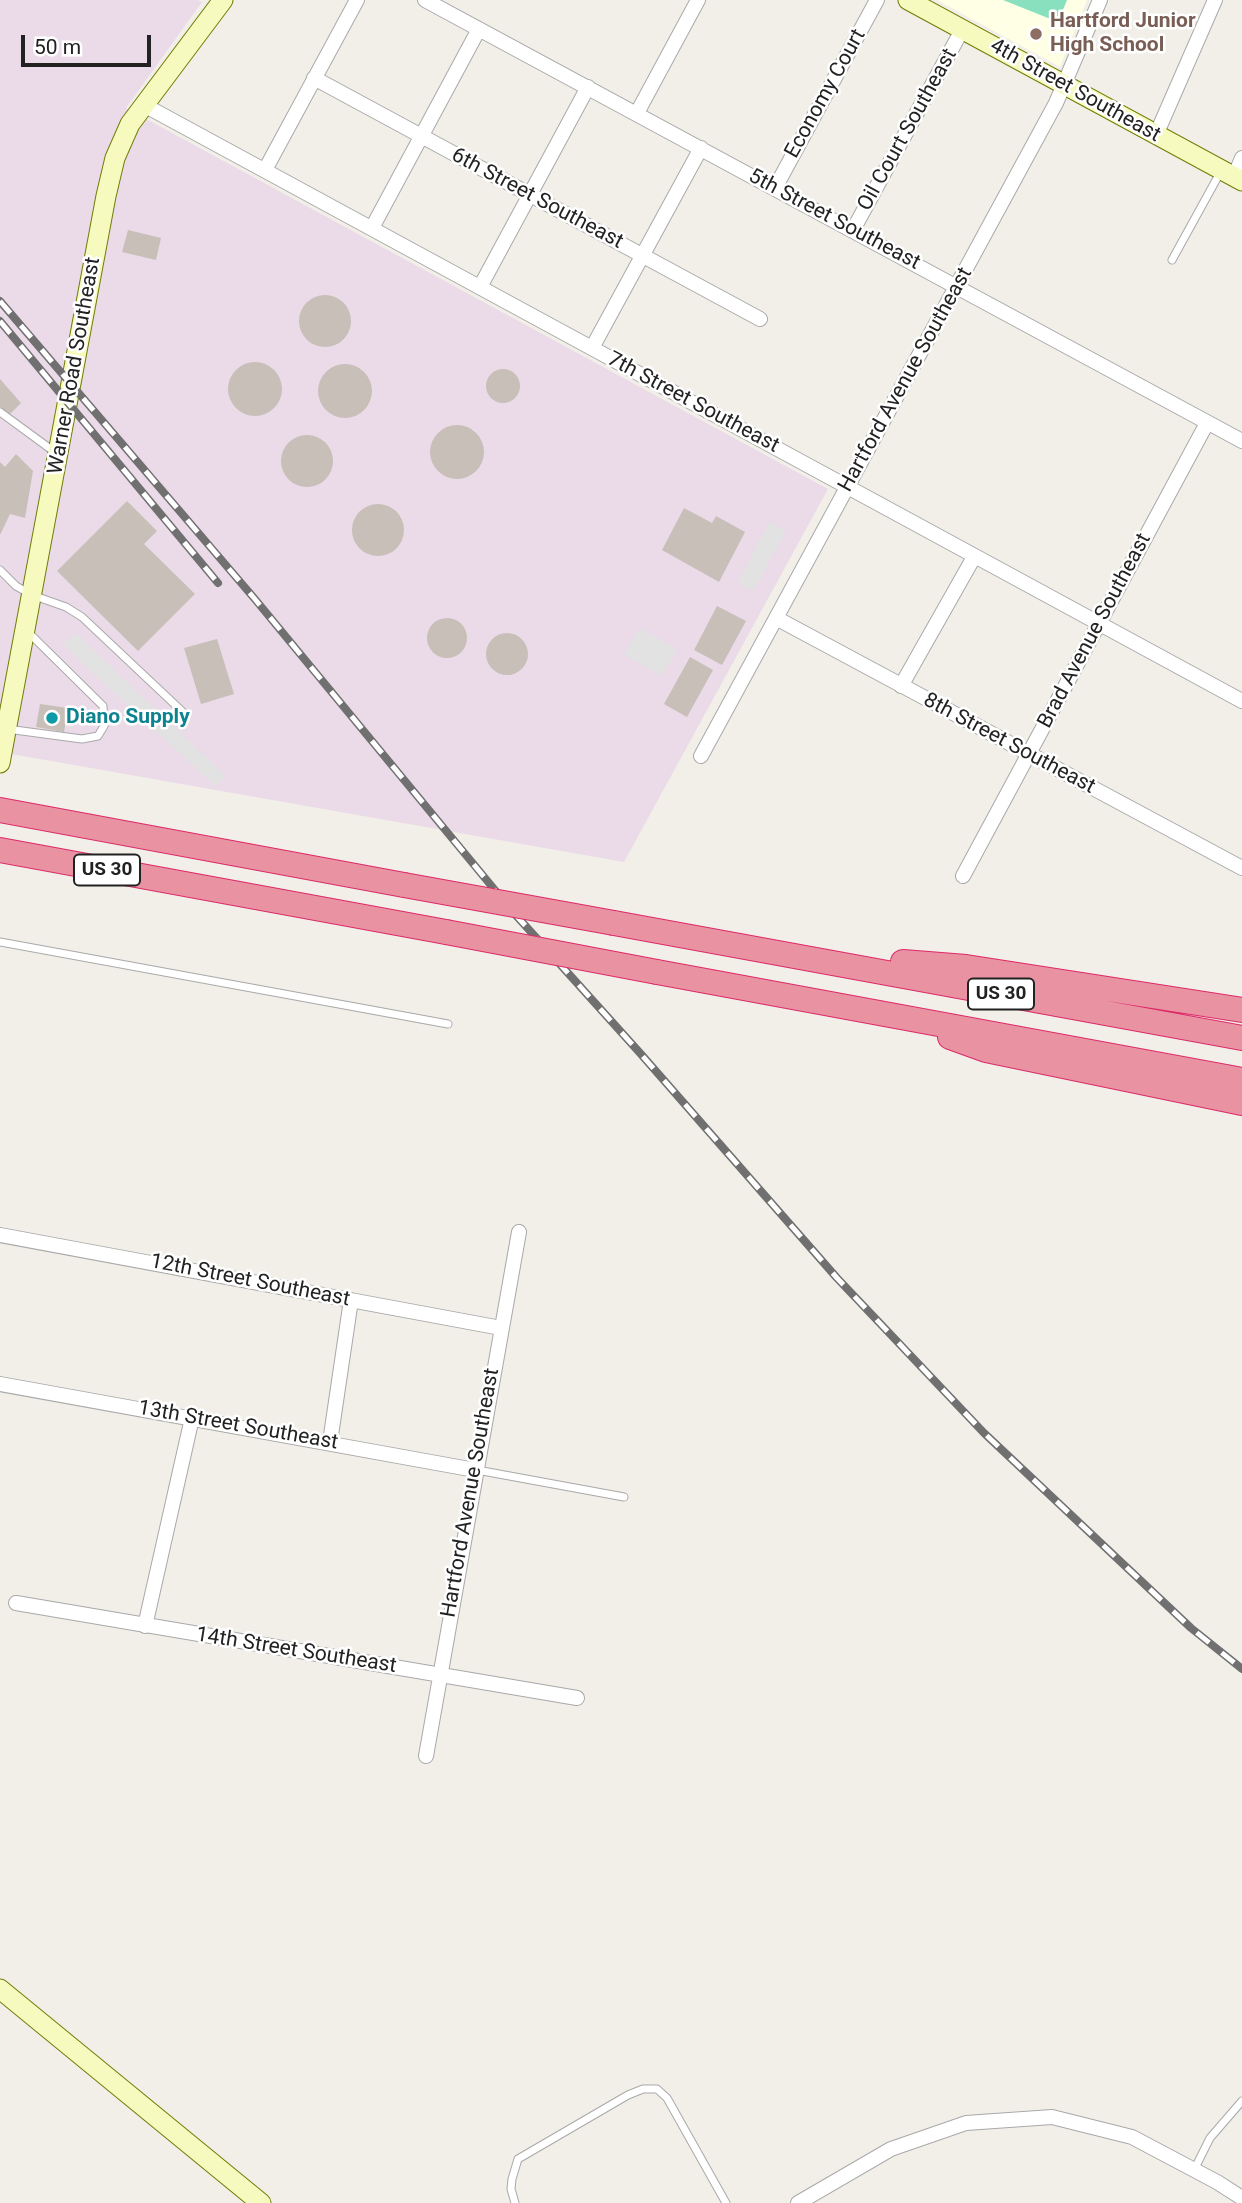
<!DOCTYPE html>
<html>
<head>
<meta charset="utf-8">
<style>
	body { margin:0 }
	#map { position:relative; width:1242px; height:2203px; overflow:hidden; background:#f2efe9; font-family:Roboto,sans-serif }
	canvas { display:block }
	.scale { position:absolute; left:21px; top:35px; width:130px; height:32px; box-sizing:border-box; border:4px solid #222; border-top:0; padding-left:9px; font-size:21px; line-height:24px; white-space:nowrap; color:#222; -webkit-text-stroke:5px #fff; paint-order:stroke }
</style>
</head>
<body>
<div id="map">
<canvas width="1242" height="2203"></canvas>
<div class="scale">50 m</div>
</div>
<script>
const ctx = document.querySelector('canvas').getContext('2d');
ctx.lineJoin = 'round';
function fill(path, color) { ctx.fillStyle = color; ctx.fill(path, 'evenodd'); }
const shape = rows => new Path2D(rows.map(r => 'M' + r).join(''));
function trace(path, color, width, dash) { ctx.strokeStyle = color; ctx.lineWidth = width; ctx.lineCap = dash ? 'butt' : 'round'; ctx.setLineDash(dash || []); ctx.stroke(path); }
function label(font, color, halo, rows, align = 'center') {
  ctx.font = font + ' Roboto,sans-serif'; ctx.lineWidth = 5; ctx.setLineDash([]); ctx.textBaseline = 'middle'; ctx.strokeStyle = halo; ctx.fillStyle = color; for (const [text, x, y, turn = 0] of rows) {
    ctx.save(); ctx.translate(x, y); ctx.rotate((+turn || 0) * Math.PI / 180); ctx.textAlign = isNaN(turn) ? turn : align; if (halo) ctx.strokeText(text, 0, 0); ctx.fillText(text, 0, 0); ctx.restore();
  }
}
fill(shape([
	[0,0,197,0,202,2,126,108,828,489,624,862,0,752]
]), '#ebdbe8');
fill(shape([
	[937,0,1087,0,1060,67]
]), '#ffffe5');
fill(shape([
	[1003,0,1067,0,1058,22]
]), '#88e0be');
fill(shape([
	[770,522,786,531,753,591,737,582],
	[639,628,677,649,662,676,624,655],
	[75,633,226,776,215,786,63,645]
]), '#e2e2e2');
fill(shape([
	[128,230,161,238,156,260,122,252],
	'299 321a26 26 0 1 1 52 0a26 26 0 1 1-52 0Z',
	'228 389a27 27 0 1 1 54 0a27 27 0 1 1-54 0Z',
	'318 391a27 27 0 1 1 54 0a27 27 0 1 1-54 0Z',
	'486 386a17 17 0 1 1 34 0a17 17 0 1 1-34 0Z',
	[0,379,21,403,10,414,0,407],
	'430 452a27 27 0 1 1 54 0a27 27 0 1 1-54 0Z',
	'281 461a26 26 0 1 1 52 0a26 26 0 1 1-52 0Z',
	[16,454,33,471,25,518,10,514,0,535,0,462,5,467],
	[127,501,157,531,144,544,195,594,138,651,57,571],
	'352 530a26 26 0 1 1 52 0a26 26 0 1 1-52 0Z',
	[684,508,712,523,716,516,745,532,719,582,662,550],
	[717,606,746,621,722,665,694,650],
	'427 638a20 20 0 1 1 40 0a20 20 0 1 1-40 0Z',
	'486 654a21 21 0 1 1 42 0a21 21 0 1 1-42 0Z',
	[217,639,234,694,201,704,184,648],
	[690,657,713,670,687,717,664,704],
	[40,704,68,708,64,732,36,727]
]), '#c7bfb8');
const lane = shape([
	[1172,260,1221,171],
	[0,412,56,453],
	[0,570,16,586,32,595,66,607,82,617,185,714],
	[7,729,82,739,98,736,104,726,103,706,28,632],
	[0,942,448,1024],
	[477,1470,624,1497],
	[1194,2170,1210,2138,1242,2101],
	[515,2203,511,2189,512,2179,518,2159,628,2095,643,2089,657,2089,667,2098,726,2203]
]);
const street = shape([
	[425,0,1242,441],
	[314,78,760,319],
	[144,105,1242,701],
	[637,113,698,0],
	[1156,135,1215,0],
	[265,170,357,0],
	[1234,177,1242,158],
	[775,188,877,0],
	[372,228,479,29],
	[853,230,962,30],
	[480,287,588,87],
	[592,348,701,148],
	[776,618,1242,868],
	[901,686,974,557],
	[701,756,1056,103,1100,0],
	[963,876,1207,423],
	[0,1235,501,1328],
	[0,1384,475,1470],
	[330,1442,351,1300],
	[16,1603,577,1698],
	[145,1626,192,1418],
	[426,1756,519,1232],
	[798,2203,891,2149,966,2123,1052,2117,1132,2137,1217,2182,1242,2198]
]);
const secondary = shape([
	[908,0,1242,181],
	[0,763,106,196,115,158,130,124,223,0],
	[0,1989,261,2203]
]);
const highway = shape([
	[0,810,404,885],
	[0,850,446,932],
	[614,923,1242,1038],
	[903,962,966,967,1242,1010],
	[657,972,1242,1080],
	[950,1037,986,1050,1242,1103]
]);
trace(lane, '#a9a9a9', 9);
trace(street, '#a9a9a9', 16);
trace(secondary, '#707d05', 21);
trace(highway, '#dc2a67', 26);
trace(lane, '#fff', 7);
trace(street, '#fff', 14);
trace(secondary, '#f7fabf', 19);
trace(highway, '#e892a2', 24);
const rail = shape([
	[0,301,254,598,513,912,640,1053,837,1278,984,1433,1191,1628,1242,1669],
	[0,321,218,583]
]);
trace(rail, '#707070', 8);
trace(rail, '#fff', 5, [16]);
const highwayBridge = shape([
	[404,885,614,923],
	[446,932,657,972]
]);
trace(highwayBridge, '#dc2a67', 26, []);
trace(highwayBridge, '#e892a2', 24);
for (const [x, y, r, color] of [
	[1036,34,7,"#8d6e63"],
	[52,718,7,"#0f9aa8"]
]) { const dot = new Path2D(); dot.arc(x, y, r, 0, 2 * Math.PI); ctx.fillStyle = color; ctx.fill(dot); trace(dot, '#fff', 2.5); }
for (const [x, y, w] of [
	[107,870,66],
	[1001,994,66]
]) { const box = new Path2D(); box.roundRect(x - w / 2, y - 15.5, w, 31, 5); ctx.fillStyle = '#fff'; ctx.fill(box); trace(box, '#222', 2); }
label('bold 19px', '#222', null, [
	["US 30",107,870],
	["US 30",1001,994]
]);
label('bold 21px', '#785e54', '#fff', [
	["Hartford Junior",1050,22],
	["High School",1050,46]
], 'left');
label('21px', '#222', '#fff', [
	["4th Street Southeast",1075,91,29],
	["Economy Court",826,94,-61],
	["Oil Court Southeast",908,130,-61],
	["6th Street Southeast",537,199,28],
	["5th Street Southeast",834,220,28],
	["Warner Road Southeast",75,366,-80],
	["Hartford Avenue Southeast",906,380,-61],
	["7th Street Southeast",693,403,28],
	["Brad Avenue Southeast",1095,631,-62],
	["8th Street Southeast",1009,744,28],
	["12th Street Southeast",250,1281,11],
	["13th Street Southeast",238,1426,10],
	["Hartford Avenue Southeast",471,1493,-80],
	["14th Street Southeast",296,1651,9]
]);
label('bold 21px', '#0d838f', '#fff', [
	["Diano Supply",66,718]
], 'left');
</script>
</body>
</html>
